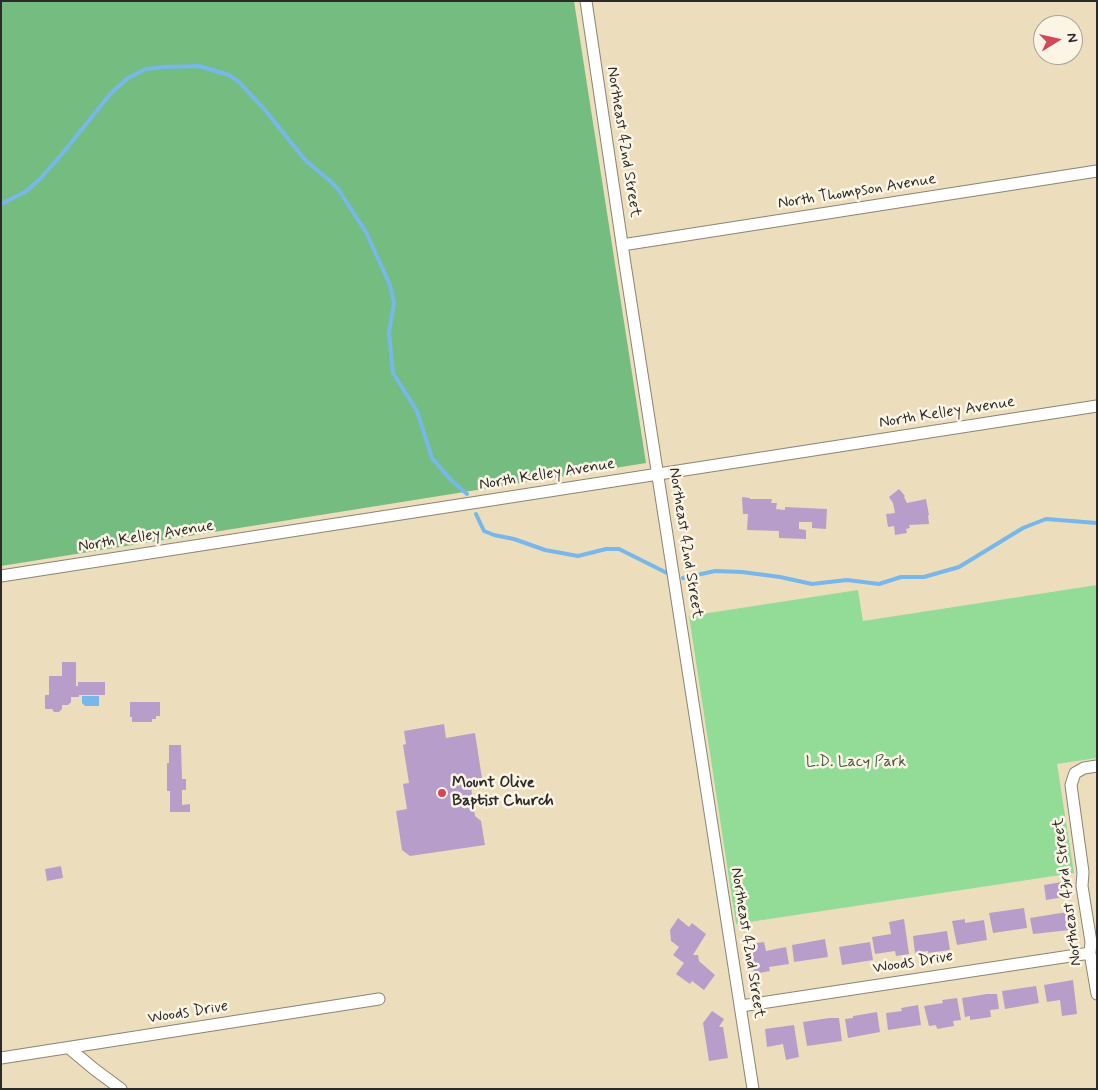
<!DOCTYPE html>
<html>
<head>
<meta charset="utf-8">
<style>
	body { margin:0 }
	#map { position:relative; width:1098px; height:1090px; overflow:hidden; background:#ecdebc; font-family:Mynerve,sans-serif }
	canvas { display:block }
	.frame { position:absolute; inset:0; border:2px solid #2b2b2b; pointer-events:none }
	.north { position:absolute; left:1033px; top:15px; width:50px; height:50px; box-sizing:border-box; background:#fcf5e5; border:1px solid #a8a49b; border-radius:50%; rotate:81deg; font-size:14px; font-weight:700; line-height:20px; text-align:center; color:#2b2b2b }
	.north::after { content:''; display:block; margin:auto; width:18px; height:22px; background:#d1495b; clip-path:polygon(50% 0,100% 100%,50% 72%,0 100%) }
</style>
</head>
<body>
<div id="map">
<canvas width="1098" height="1090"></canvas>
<div class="frame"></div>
<div class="north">N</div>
</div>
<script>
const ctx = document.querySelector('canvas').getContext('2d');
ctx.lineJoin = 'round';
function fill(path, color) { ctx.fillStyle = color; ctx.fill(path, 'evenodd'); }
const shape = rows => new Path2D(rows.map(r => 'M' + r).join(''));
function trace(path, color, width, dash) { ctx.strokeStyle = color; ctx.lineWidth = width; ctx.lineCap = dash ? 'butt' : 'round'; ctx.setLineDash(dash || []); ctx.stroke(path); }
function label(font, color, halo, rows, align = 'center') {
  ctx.font = font + ' Mynerve,sans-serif'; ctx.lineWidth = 5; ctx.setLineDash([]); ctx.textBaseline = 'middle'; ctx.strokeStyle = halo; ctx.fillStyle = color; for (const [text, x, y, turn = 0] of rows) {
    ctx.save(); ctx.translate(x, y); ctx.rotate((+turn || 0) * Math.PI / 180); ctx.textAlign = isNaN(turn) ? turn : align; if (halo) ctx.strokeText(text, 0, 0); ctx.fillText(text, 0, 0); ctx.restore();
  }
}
fill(shape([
	[1097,585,1097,758,1057,764,1074,873,736,924,689,616,858,590,863,621]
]), '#92dc97');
fill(shape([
	[1,1,574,1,646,463,1,566]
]), '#75bc80');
fill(shape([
	[82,696,99,696,99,706,85,706,82,703]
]), '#77b7eb');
trace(shape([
	[1,204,25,192,39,180,62,154,111,93,128,78,146,69,164,67,199,66,229,75,238,81,265,110,306,161,328,179,338,189,366,232,390,285,394,303,389,333,393,373,417,411,432,458,451,480,467,494],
	[476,514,484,531,494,535,514,539,545,550,578,556,606,549,619,549,667,573],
	[683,578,715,571,742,572,780,577,812,584,847,580,879,584,901,577,924,577,959,567,1023,528,1046,519,1097,523]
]), '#77b7eb', 4);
fill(shape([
	[899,489,905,496,904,497,907,503,926,499,929,515,928,515,929,524,909,525,910,528,906,529,907,533,895,535,894,526,888,527,886,514,895,513,893,503,889,497],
	[742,497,750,498,750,499,772,499,771,503,777,503,776,509,785,510,785,507,827,509,826,529,812,528,812,522,799,522,799,529,806,530,806,539,779,538,779,531,747,530,748,514,743,514],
	[62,662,76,662,76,686,78,686,78,682,105,682,105,695,79,695,79,697,71,697,71,702,68,705,62,705,62,709,59,712,54,712,52,709,45,709,45,695,49,695,49,676,62,676],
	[130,702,160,702,160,716,156,716,156,719,152,719,152,722,132,722,132,717,130,717],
	[444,724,446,738,475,733,483,785,471,787,475,816,481,821,485,845,410,856,402,850,396,811,407,809,403,784,409,783,403,745,406,744,404,731],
	[169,745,181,745,182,779,186,779,186,790,182,790,182,805,190,804,190,812,170,812,170,791,167,791,167,763,169,763],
	[61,866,63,878,47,881,45,869],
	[1062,882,1064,897,1046,900,1044,885],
	[1024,908,1027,928,993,933,989,913],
	[1067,912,1070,930,1033,934,1030,918],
	[678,918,689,927,692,923,706,934,693,955,698,955,699,961,715,975,704,990,692,981,690,984,676,974,684,963,673,955,679,947,671,941,670,930],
	[904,919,909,954,896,956,895,951,875,954,872,937,891,934,889,922],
	[965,919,965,923,984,920,987,940,957,945,952,921],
	[947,931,950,950,928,953,928,951,915,953,913,936],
	[825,939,828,957,794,962,792,945],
	[764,942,766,951,786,947,789,964,769,967,770,971,754,974,749,944],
	[870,942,873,960,842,965,839,947],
	[1073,980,1077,1014,1062,1016,1060,1000,1047,1002,1044,985],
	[1036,986,1039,1003,1005,1009,1002,991],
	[987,994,997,994,999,1009,990,1010,991,1017,970,1020,970,1016,965,1017,962,998],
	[957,998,961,1020,953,1021,954,1026,937,1029,936,1025,929,1026,924,1006,943,1003,942,1000],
	[918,1005,921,1025,888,1030,886,1013,902,1011,901,1008],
	[712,1011,724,1019,719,1027,723,1027,728,1058,709,1061,703,1023],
	[877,1012,880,1032,848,1038,845,1019,853,1018,853,1016],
	[829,1018,839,1018,842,1041,807,1046,803,1022],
	[794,1025,799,1057,786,1060,783,1044,767,1047,765,1029]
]), '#b79eca');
const minor = shape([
	[586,1,625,264,753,1089],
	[622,245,1097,171],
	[1,576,1097,406],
	[1097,766,1084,768,1075,773,1071,785,1083,872,1082,886,1091,942,1090,953,1097,994],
	[741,1006,1090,953],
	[69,1048,94,1069,121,1089],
	[1,1058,379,999]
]);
trace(minor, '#8c8474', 13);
trace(minor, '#fff', 11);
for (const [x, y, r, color] of [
	[442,793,5,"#d1495b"]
]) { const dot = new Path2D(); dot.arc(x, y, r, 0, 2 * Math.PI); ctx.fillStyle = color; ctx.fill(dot); trace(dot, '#fcf5e5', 2); }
label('16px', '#2b2b2b', '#fcf5e5', [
	["Northeast 42nd Street",623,142,81],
	["North Thompson Avenue",857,192,-9],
	["North Kelley Avenue",947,413,-9],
	["North Kelley Avenue",547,475,-9],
	["North Kelley Avenue",146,537,-9],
	["Northeast 42nd Street",685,543,81],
	["Northeast 43rd Street",1068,892,-97],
	["Northeast 42nd Street",747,943,81],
	["Woods Drive",913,963,-9],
	["Woods Drive",188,1013,-9]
]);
label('16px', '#455746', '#fcf5e5', [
	["L.D. Lacy Park",856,763]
]);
label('bold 16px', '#2b2b2b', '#fcf5e5', [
	["Mount Olive",452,784],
	["Baptist Church",452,802]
], 'left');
</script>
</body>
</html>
